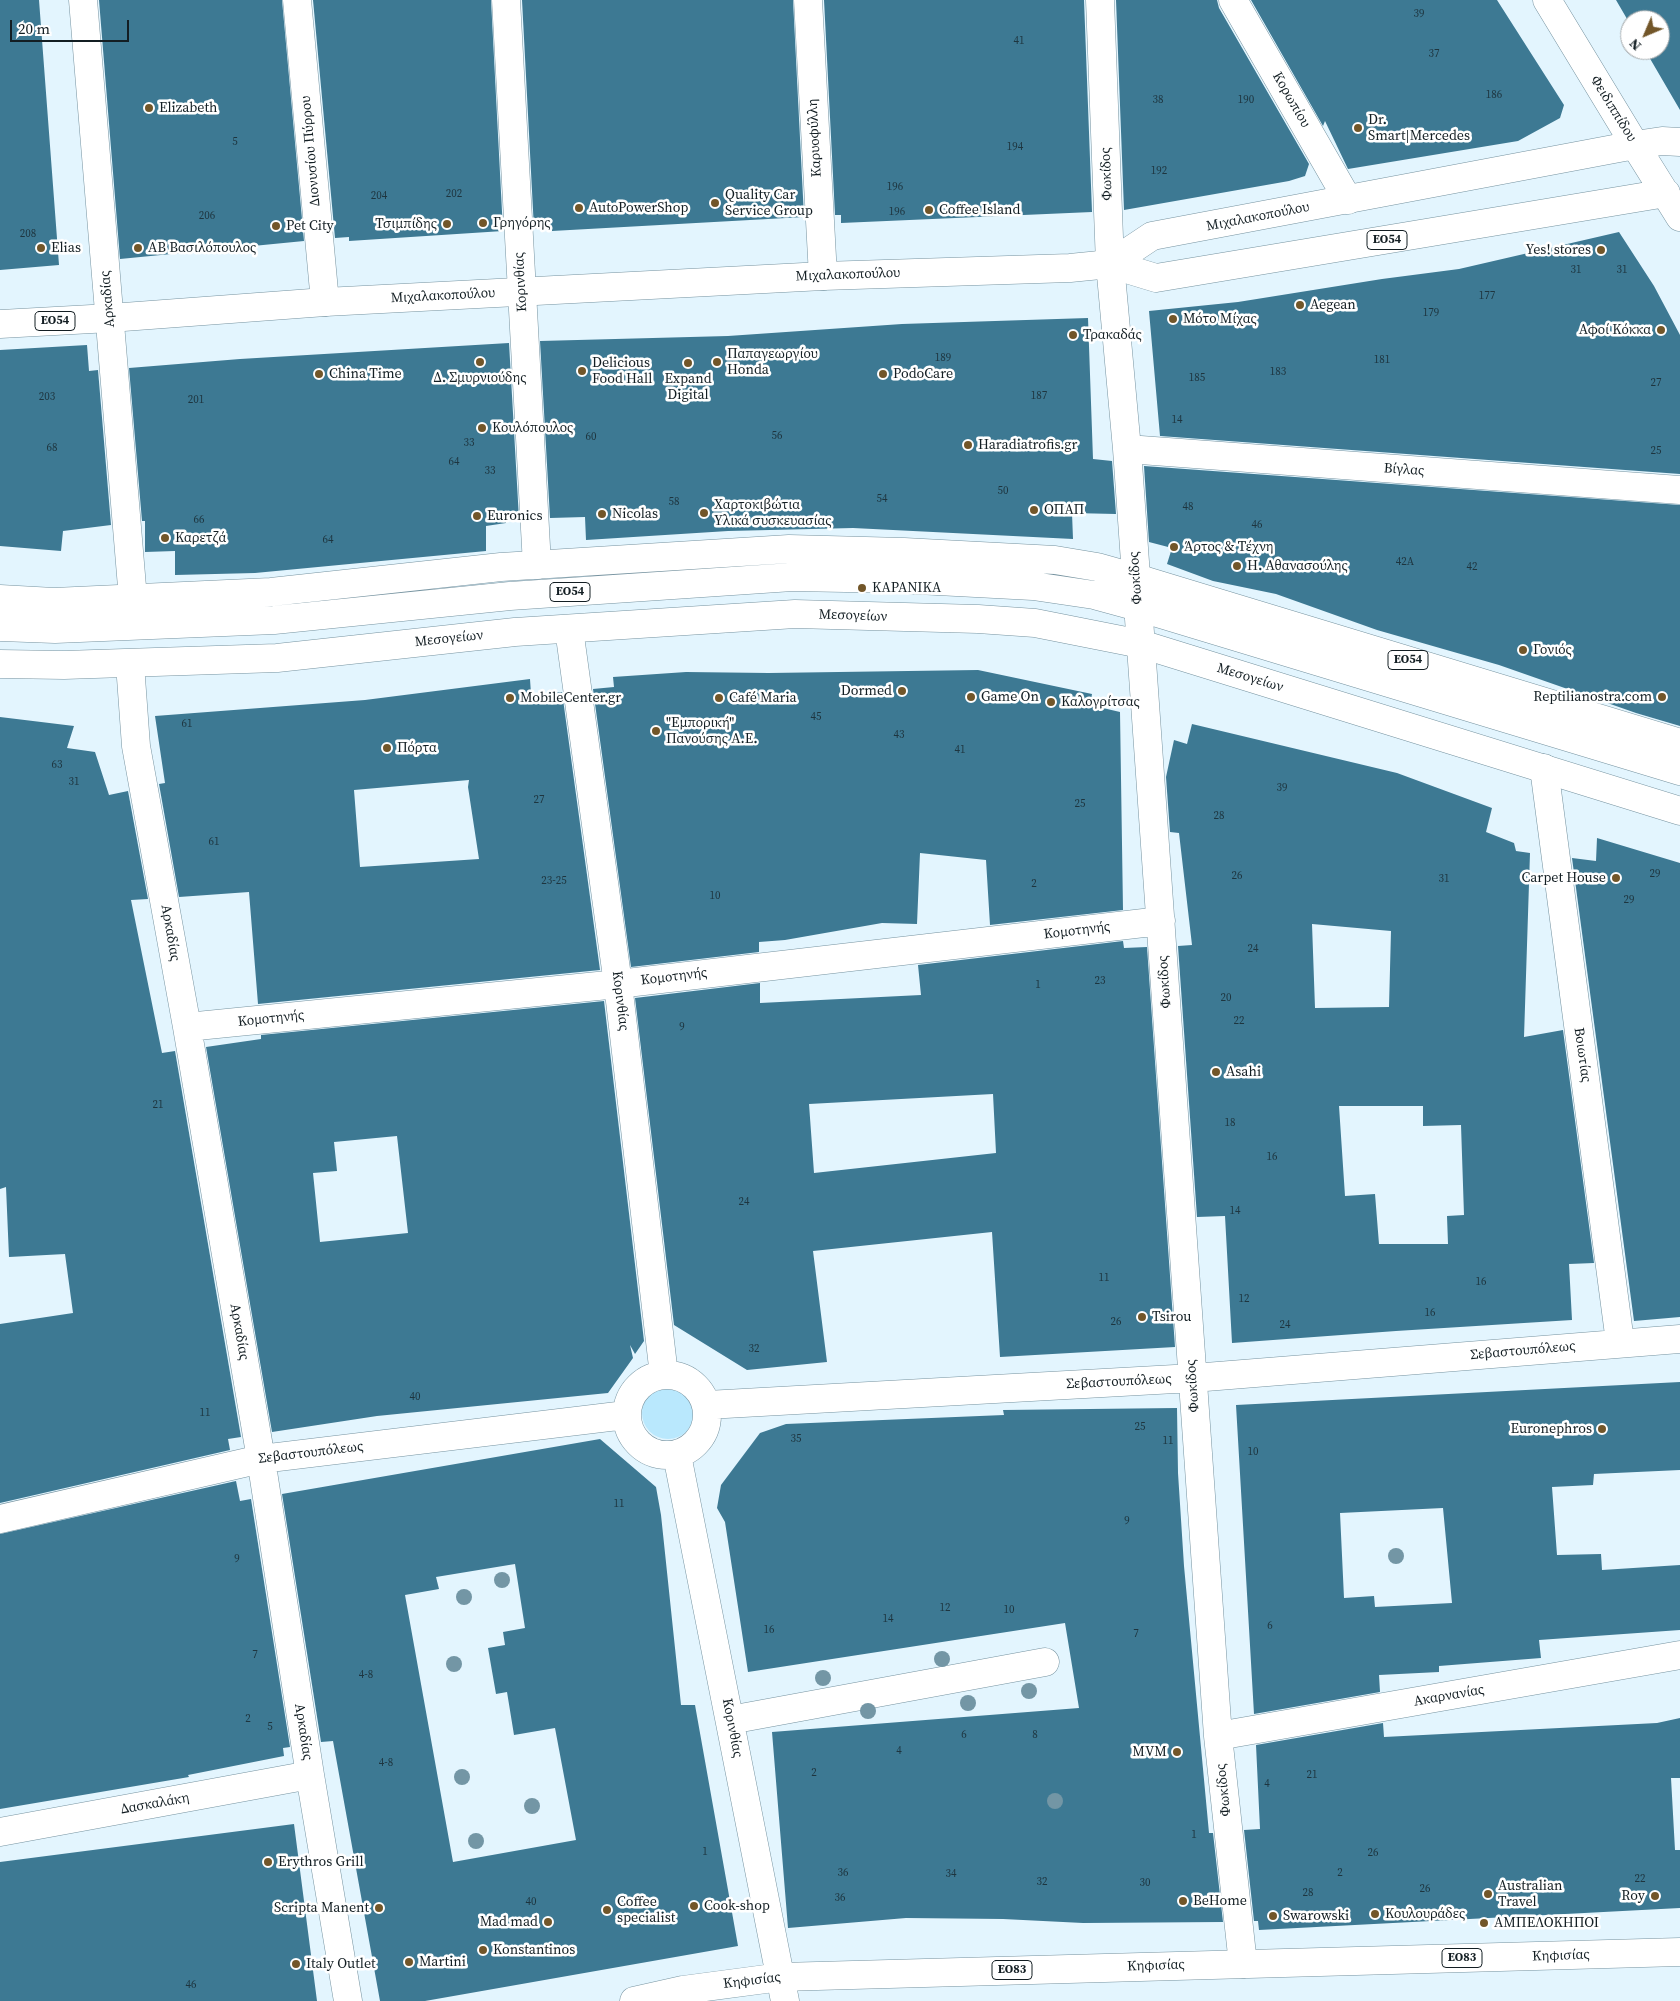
<!DOCTYPE html>
<html>
<head>
<meta charset="utf-8">
<style>
	body { margin:0 }
	#map { position:relative; width:1680px; height:2001px; overflow:hidden; background:#e3f5fe; font-family:"Source Serif 4",serif }
	canvas { display:block }
	.north { position:absolute; left:1620px; top:10px; width:50px; height:50px; box-sizing:border-box; background:#fff; border:1px solid #a1a5a7; border-radius:50%; rotate:225deg; font-size:14px; font-weight:700; line-height:20px; text-align:center; color:#131e23 }
	.north::after { content:''; display:block; margin:auto; width:18px; height:22px; background:#725629; clip-path:polygon(50% 0,100% 100%,50% 72%,0 100%) }
	.scale { position:absolute; left:10px; top:20px; width:119px; height:22px; box-sizing:border-box; border:2px solid #131e23; border-top:0; padding-left:6px; font-size:15px; line-height:18px; white-space:nowrap; color:#131e23; -webkit-text-stroke:4px #fff; paint-order:stroke }
</style>
</head>
<body>
<div id="map">
<canvas width="1680" height="2001"></canvas>
<div class="north">N</div>
<div class="scale">20 m</div>
</div>
<script>
const ctx = document.querySelector('canvas').getContext('2d');
ctx.lineJoin = 'round';
function fill(path, color) { ctx.fillStyle = color; ctx.fill(path, 'evenodd'); }
const shape = rows => new Path2D(rows.map(r => 'M' + r).join(''));
function trace(path, color, width, dash) { ctx.strokeStyle = color; ctx.lineWidth = width; ctx.lineCap = dash ? 'butt' : 'round'; ctx.setLineDash(dash || []); ctx.stroke(path); }
function label(font, color, halo, rows, align = 'center') {
  ctx.font = font + ' "Source Serif 4",serif'; ctx.lineWidth = 5; ctx.setLineDash([]); ctx.textBaseline = 'middle'; ctx.strokeStyle = halo; ctx.fillStyle = color; for (const [text, x, y, turn = 0] of rows) {
    ctx.save(); ctx.translate(x, y); ctx.rotate((+turn || 0) * Math.PI / 180); ctx.textAlign = isNaN(turn) ? turn : align; if (halo) ctx.strokeText(text, 0, 0); ctx.fillText(text, 0, 0); ctx.restore();
  }
}
fill(shape([
	'642 1413a26 26 0 1 1 52 0a26 26 0 1 1-52 0Z'
]), '#b9e8fd');
fill(shape([
	[0,0,39,0,59,265,0,270],
	[99,0,282,0,304,241,120,259],
	[313,0,491,0,503,231,349,241,349,237,335,238],
	[522,0,793,0,804,217,552,231,552,228,534,229],
	[824,0,1084,0,1092,212,841,223,841,215,835,215],
	[1116,0,1217,0,1219,8,1309,164,1305,176,1289,181,1124,210],
	[1251,0,1497,0,1564,105,1560,118,1518,141,1348,169,1325,121,1323,126],
	[1616,0,1680,0,1680,110,1645,50,1660,50,1660,20,1630,20,1630,24],
	[1619,232,1654,286,1680,335,1680,474,1160,436,1149,311,1238,302,1382,279,1459,269],
	[1088,318,1093,459,1112,461,1116,514,1072,513,1073,539,853,528,728,531,586,540,585,517,550,518,540,341,728,336,902,324],
	[509,343,519,519,506,519,506,523,486,526,486,551,255,573,175,575,175,551,145,552,145,521,142,521,129,368,240,359],
	[87,345,89,371,98,370,111,525,63,531,61,551,0,546,0,350],
	[1144,466,1680,505,1680,726,1636,713,1499,665,1377,630,1276,594,1213,581,1167,564,1172,548,1149,542],
	[978,670,1092,694,1090,705,1120,712,1123,910,990,925,986,860,920,853,917,924,882,923,785,940,759,942,759,952,631,967,593,689,614,687,613,677,686,672,769,673],
	[530,679,531,694,562,692,600,970,258,1004,249,892,179,897,159,784,165,783,155,716,365,700],
	[469,780,468,787,479,859,360,867,354,790],
	[0,717,74,726,67,748,95,752,109,795,128,791,148,899,131,900,162,1053,175,1051,241,1437,228,1439,230,1450,0,1503,0,1324,73,1313,65,1254,9,1257,6,1187,0,1189],
	[1192,724,1397,773,1492,808,1486,832,1514,843,1516,851,1530,853,1524,1037,1563,1030,1594,1263,1569,1264,1572,1320,1396,1331,1232,1343,1225,1216,1197,1217,1178,946,1192,945,1179,833,1170,832,1166,777,1174,740,1187,744],
	[1312,924,1391,931,1389,1007,1315,1008],
	[1339,1106,1423,1106,1423,1126,1461,1125,1464,1215,1447,1216,1448,1244,1379,1244,1375,1194,1345,1196],
	[1597,838,1680,863,1680,1317,1634,1321,1572,858,1596,861],
	[1123,941,1124,948,1147,947,1175,1347,1000,1357,992,1232,813,1251,827,1362,747,1370,674,1325,635,998,760,983,760,1003,921,995,918,965],
	[993,1094,996,1153,814,1173,809,1104],
	[604,1001,644,1341,635,1354,630,1345,633,1358,608,1393,377,1416,272,1432,206,1047,261,1039,261,1035],
	[397,1136,408,1233,320,1242,313,1173,337,1171,334,1142],
	[1680,1382,1680,1470,1594,1474,1593,1485,1552,1487,1557,1555,1601,1554,1602,1570,1680,1565,1680,1630,1539,1640,1541,1658,1439,1666,1439,1672,1379,1675,1380,1692,1254,1714,1236,1405],
	[1443,1508,1452,1603,1375,1607,1374,1596,1344,1598,1340,1513],
	[1177,1408,1178,1473,1184,1566,1209,1833,1213,1833,1223,1922,1083,1923,1003,1919,906,1918,788,1928,772,1732,1079,1708,1065,1623,748,1672,725,1522,717,1508,721,1485,760,1433,786,1424,1004,1415,1003,1410],
	[600,1439,656,1487,661,1515,681,1705,695,1705,738,1946,425,2001,380,2001,333,1741,321,1742,282,1494],
	[515,1564,525,1628,503,1632,505,1645,488,1648,496,1694,507,1692,514,1735,555,1728,576,1840,453,1862,405,1595,439,1589,436,1577],
	[236,1481,240,1501,251,1499,290,1747,283,1748,284,1756,188,1775,189,1777,0,1809,0,1534],
	[1680,1718,1680,1778,1671,1778,1675,1850,1680,1850,1680,1908,1259,1930,1258,1921,1254,1921,1244,1830,1260,1829,1256,1745,1383,1723,1384,1737,1657,1723],
	[294,1824,317,2001,0,2001,0,1862]
]), '#3d7993');
const minor = shape([
	[83,0,133,599],
	[297,0,325,302],
	[506,0,537,565],
	[808,0,823,276],
	[1100,0,1110,264,1127,449,1218,1736,1243,1964],
	[1233,0,1348,200],
	[1547,0,1635,145],
	[1127,449,1680,490],
	[569,629,618,984,664,1375],
	[130,664,136,746,187,1027,261,1459,310,1775,348,2001],
	[1544,768,1620,1342],
	[187,1027,618,984,1161,921],
	'627 1415a40 40 0 1 1 80 0a40 40 0 1 1-80 0Z',
	[707,1405,1193,1378,1680,1339],
	[677,1455,785,2001],
	[0,1519,261,1459,626,1415],
	[730,1720,1045,1662],
	[1218,1736,1680,1655],
	[0,1832,310,1775]
]);
const major = shape([
	[1635,145,1680,217],
	[1110,264,1156,278,1666,193],
	[0,324,110,318,325,302,823,276,1070,268,1110,264,1152,236,1635,145,1662,141,1680,142],
	[0,599,54,602,271,592,501,567,789,549,904,552,1055,560,1097,567,1136,578,1680,743],
	[0,627,55,629,274,620,510,596,792,577,899,579,1033,586,1094,595,1138,607,1680,771],
	[0,664,64,665,277,658,515,632,795,614,978,619,1035,623,1141,644,1680,811],
	[634,2001,683,1990,781,1977,1680,1952]
]);
trace(minor, '#7693a0', 29);
trace(major, '#7693a0', 29);
trace(minor, '#fff', 28);
trace(major, '#fff', 28);
ctx.fillStyle = '#7396a5';
for (const [x, y] of [
	[1396,1556],
	[502,1580],
	[464,1597],
	[942,1659],
	[454,1664],
	[823,1678],
	[1029,1691],
	[968,1703],
	[868,1711],
	[462,1777],
	[1055,1801],
	[532,1806],
	[476,1841]
]) { ctx.beginPath(); ctx.arc(x, y, 8, 0, 2 * Math.PI); ctx.fill(); }
for (const [x, y, r, color] of [
	[149,108,5,"#725629"],
	[1358,128,5,"#725629"],
	[715,203,5,"#725629"],
	[579,208,5,"#725629"],
	[929,210,5,"#725629"],
	[483,223,5,"#725629"],
	[447,224,5,"#725629"],
	[276,226,5,"#725629"],
	[41,248,5,"#725629"],
	[138,248,5,"#725629"],
	[1601,250,5,"#725629"],
	[1300,305,5,"#725629"],
	[1173,319,5,"#725629"],
	[1661,330,5,"#725629"],
	[1073,335,5,"#725629"],
	[480,362,5,"#725629"],
	[717,362,5,"#725629"],
	[688,363,5,"#725629"],
	[582,371,5,"#725629"],
	[319,374,5,"#725629"],
	[883,374,5,"#725629"],
	[482,428,5,"#725629"],
	[968,445,5,"#725629"],
	[1034,510,5,"#725629"],
	[704,513,5,"#725629"],
	[602,514,5,"#725629"],
	[477,516,5,"#725629"],
	[165,538,5,"#725629"],
	[1174,547,5,"#725629"],
	[1237,566,5,"#725629"],
	[862,588,5,"#725629"],
	[1523,650,5,"#725629"],
	[902,691,5,"#725629"],
	[971,697,5,"#725629"],
	[1662,697,5,"#725629"],
	[510,698,5,"#725629"],
	[719,698,5,"#725629"],
	[1051,702,5,"#725629"],
	[656,731,5,"#725629"],
	[387,748,5,"#725629"],
	[1616,878,5,"#725629"],
	[1216,1072,5,"#725629"],
	[1142,1317,5,"#725629"],
	[1602,1429,5,"#725629"],
	[1177,1752,5,"#725629"],
	[268,1862,5,"#725629"],
	[1488,1894,5,"#725629"],
	[1655,1896,5,"#725629"],
	[1183,1901,5,"#725629"],
	[694,1906,5,"#725629"],
	[379,1908,5,"#725629"],
	[607,1910,5,"#725629"],
	[1375,1914,5,"#725629"],
	[1273,1916,5,"#725629"],
	[548,1922,5,"#725629"],
	[1484,1923,5,"#725629"],
	[483,1950,5,"#725629"],
	[409,1962,5,"#725629"],
	[296,1964,5,"#725629"]
]) { const dot = new Path2D(); dot.arc(x, y, r, 0, 2 * Math.PI); ctx.fillStyle = color; ctx.fill(dot); trace(dot, '#fff', 2); }
label('11px', '#1e353f', null, [
	["39",1419,14],
	["41",1019,41],
	["37",1434,54],
	["186",1494,95],
	["38",1158,100],
	["190",1246,100],
	["5",235,142],
	["194",1015,147],
	["192",1159,171],
	["196",895,187],
	["202",454,194],
	["204",379,196],
	["196",897,212],
	["206",207,216],
	["208",28,234],
	["31",1576,270],
	["31",1622,270],
	["177",1487,296],
	["179",1431,313],
	["189",943,358],
	["181",1382,360],
	["183",1278,372],
	["185",1197,378],
	["27",1656,383],
	["187",1039,396],
	["203",47,397],
	["201",196,400],
	["14",1177,420],
	["56",777,436],
	["60",591,437],
	["33",469,443],
	["68",52,448],
	["25",1656,451],
	["64",454,462],
	["33",490,471],
	["50",1003,491],
	["54",882,499],
	["58",674,502],
	["48",1188,507],
	["66",199,520],
	["46",1257,525],
	["64",328,540],
	["42Α",1405,562],
	["42",1472,567],
	["45",816,717],
	["61",187,724],
	["43",899,735],
	["41",960,750],
	["63",57,765],
	["31",74,782],
	["39",1282,788],
	["27",539,800],
	["25",1080,804],
	["28",1219,816],
	["61",214,842],
	["29",1655,874],
	["26",1237,876],
	["31",1444,879],
	["23-25",554,881],
	["2",1034,884],
	["10",715,896],
	["29",1629,900],
	["24",1253,949],
	["23",1100,981],
	["1",1038,985],
	["20",1226,998],
	["22",1239,1021],
	["9",682,1027],
	["21",158,1105],
	["18",1230,1123],
	["16",1272,1157],
	["24",744,1202],
	["14",1235,1211],
	["11",1104,1278],
	["16",1481,1282],
	["12",1244,1299],
	["16",1430,1313],
	["26",1116,1322],
	["24",1285,1325],
	["32",754,1349],
	["40",415,1397],
	["11",205,1413],
	["25",1140,1427],
	["35",796,1439],
	["11",1168,1441],
	["10",1253,1452],
	["11",619,1504],
	["9",1127,1521],
	["9",237,1559],
	["12",945,1608],
	["10",1009,1610],
	["14",888,1619],
	["6",1270,1626],
	["16",769,1630],
	["7",1136,1634],
	["7",255,1655],
	["4-8",366,1675],
	["2",248,1719],
	["5",270,1727],
	["6",964,1735],
	["8",1035,1735],
	["4",899,1751],
	["4-8",386,1763],
	["2",814,1773],
	["21",1312,1775],
	["4",1267,1784],
	["1",1194,1835],
	["1",705,1852],
	["26",1373,1853],
	["36",843,1873],
	["2",1340,1873],
	["34",951,1874],
	["22",1640,1879],
	["32",1042,1882],
	["30",1145,1883],
	["26",1425,1889],
	["28",1308,1893],
	["36",840,1898],
	["40",531,1902],
	["46",191,1985]
]);
for (const [x, y, w] of [
	[1387,240,40],
	[55,321,40],
	[570,592,40],
	[1408,660,40],
	[1462,1958,40],
	[1012,1970,40]
]) { const box = new Path2D(); box.roundRect(x - w / 2, y - 9.5, w, 19, 4); ctx.fillStyle = '#fff'; ctx.fill(box); trace(box, '#131e23', 1); }
label('bold 12px', '#131e23', null, [
	["ΕΟ54",1387,240],
	["ΕΟ54",55,321],
	["ΕΟ54",570,592],
	["ΕΟ54",1408,660],
	["ΕΟ83",1462,1958],
	["ΕΟ83",1012,1970]
]);
label('14px', '#131e23', '#fff', [
	["Κορωπίου",1291,100,60],
	["Φειδιππίδου",1613,109,58],
	["Καρυοφύλλη",815,138,-93],
	["Διονυσίου Πύρρου",311,151,-95],
	["Φωκίδος",1107,174,-92],
	["Μιχαλακοπούλου",1258,217,-11],
	["Μιχαλακοπούλου",848,275,-2],
	["Κορινθίας",521,282,-93],
	["Μιχαλακοπούλου",443,296,-3],
	["Αρκαδίας",108,299,-95],
	["Βίγλας",1404,470,4],
	["Φωκίδος",1136,578,-94],
	["Μεσογείων",853,616,2],
	["Μεσογείων",449,639,-6],
	["Μεσογείων",1250,678,17],
	["Κομοτηνής",1077,931,-7],
	["Αρκαδίας",170,933,80],
	["Κομοτηνής",674,977,-7],
	["Φωκίδος",1165,982,-94],
	["Κορινθίας",620,1001,83],
	["Κομοτηνής",271,1019,-6],
	["Βοιωτίας",1582,1055,82],
	["Αρκαδίας",239,1332,80],
	["Σεβαστουπόλεως",1523,1351,-5],
	["Σεβαστουπόλεως",1119,1382,-3],
	["Φωκίδος",1193,1386,-94],
	["Σεβαστουπόλεως",311,1453,-7],
	["Ακαρνανίας",1449,1696,-10],
	["Κορινθίας",732,1728,79],
	["Αρκαδίας",303,1732,81],
	["Φωκίδος",1224,1790,-96],
	["Δασκαλάκη",155,1804,-10],
	["Κηφισίας",1561,1956,-2],
	["Κηφισίας",1156,1966,-2],
	["Κηφισίας",752,1981,-7]
]);
label('14px', '#131e23', '#fff', [
	["Elizabeth",159,108],
	["Dr.",1368,120],
	["Smart|Mercedes",1368,136],
	["Quality Car",725,195],
	["Service Group",725,211],
	["AutoPowerShop",589,208],
	["Coffee Island",939,210],
	["Γρηγόρης",493,223],
	["Τσιμπίδης",437,224,"right"],
	["Pet City",286,226],
	["Elias",51,248],
	["ΑΒ Βασιλόπουλος",148,248],
	["Yes! stores",1591,250,"right"],
	["Aegean",1310,305],
	["Μότο Μίχας",1183,319],
	["Αφοί Κόκκα",1651,330,"right"],
	["Τρακαδάς",1083,335],
	["Παπαγεωργίου",727,354],
	["Honda",727,370],
	["Delicious",592,363],
	["Food Hall",592,379],
	["China Time",329,374],
	["PodoCare",893,374],
	["Δ. Σμυρνιούδης",480,378,"center"],
	["Expand",688,379,"center"],
	["Digital",688,395,"center"],
	["Κουλόπουλος",492,428],
	["Haradiatrofis.gr",978,445],
	["Χαρτοκιβώτια",714,505],
	["Υλικά συσκευασίας",714,521],
	["ΟΠΑΠ",1044,510],
	["Nicolas",612,514],
	["Euronics",487,516],
	["Καρετζά",175,538],
	["Άρτος & Τέχνη",1184,547],
	["Η. Αθανασούλης",1247,566],
	["ΚΑΡΑΝΙΚΑ",872,588],
	["Γονιός",1533,650],
	["Dormed",892,691,"right"],
	["Game On",981,697],
	["Reptilianostra.com",1652,697,"right"],
	["MobileCenter.gr",520,698],
	["Café Maria",729,698],
	["Καλογρίτσας",1061,702],
	["\"Εμπορική\"",666,723],
	["Πανούσης Α.Ε.",666,739],
	["Πόρτα",397,748],
	["Carpet House",1606,878,"right"],
	["Asahi",1226,1072],
	["Tsirou",1152,1317],
	["Euronephros",1592,1429,"right"],
	["MVM",1167,1752,"right"],
	["Erythros Grill",278,1862],
	["Australian",1498,1886],
	["Travel",1498,1902],
	["Roy",1645,1896,"right"],
	["BeHome",1193,1901],
	["Coffee",617,1902],
	["specialist",617,1918],
	["Cook-shop",704,1906],
	["Scripta Manent",369,1908,"right"],
	["Κουλουράδες",1385,1914],
	["Swarowski",1283,1916],
	["Mad mad",538,1922,"right"],
	["ΑΜΠΕΛΟΚΗΠΟΙ",1494,1923],
	["Konstantinos",493,1950],
	["Martini",419,1962],
	["Italy Outlet",306,1964]
], 'left');
</script>
</body>
</html>
